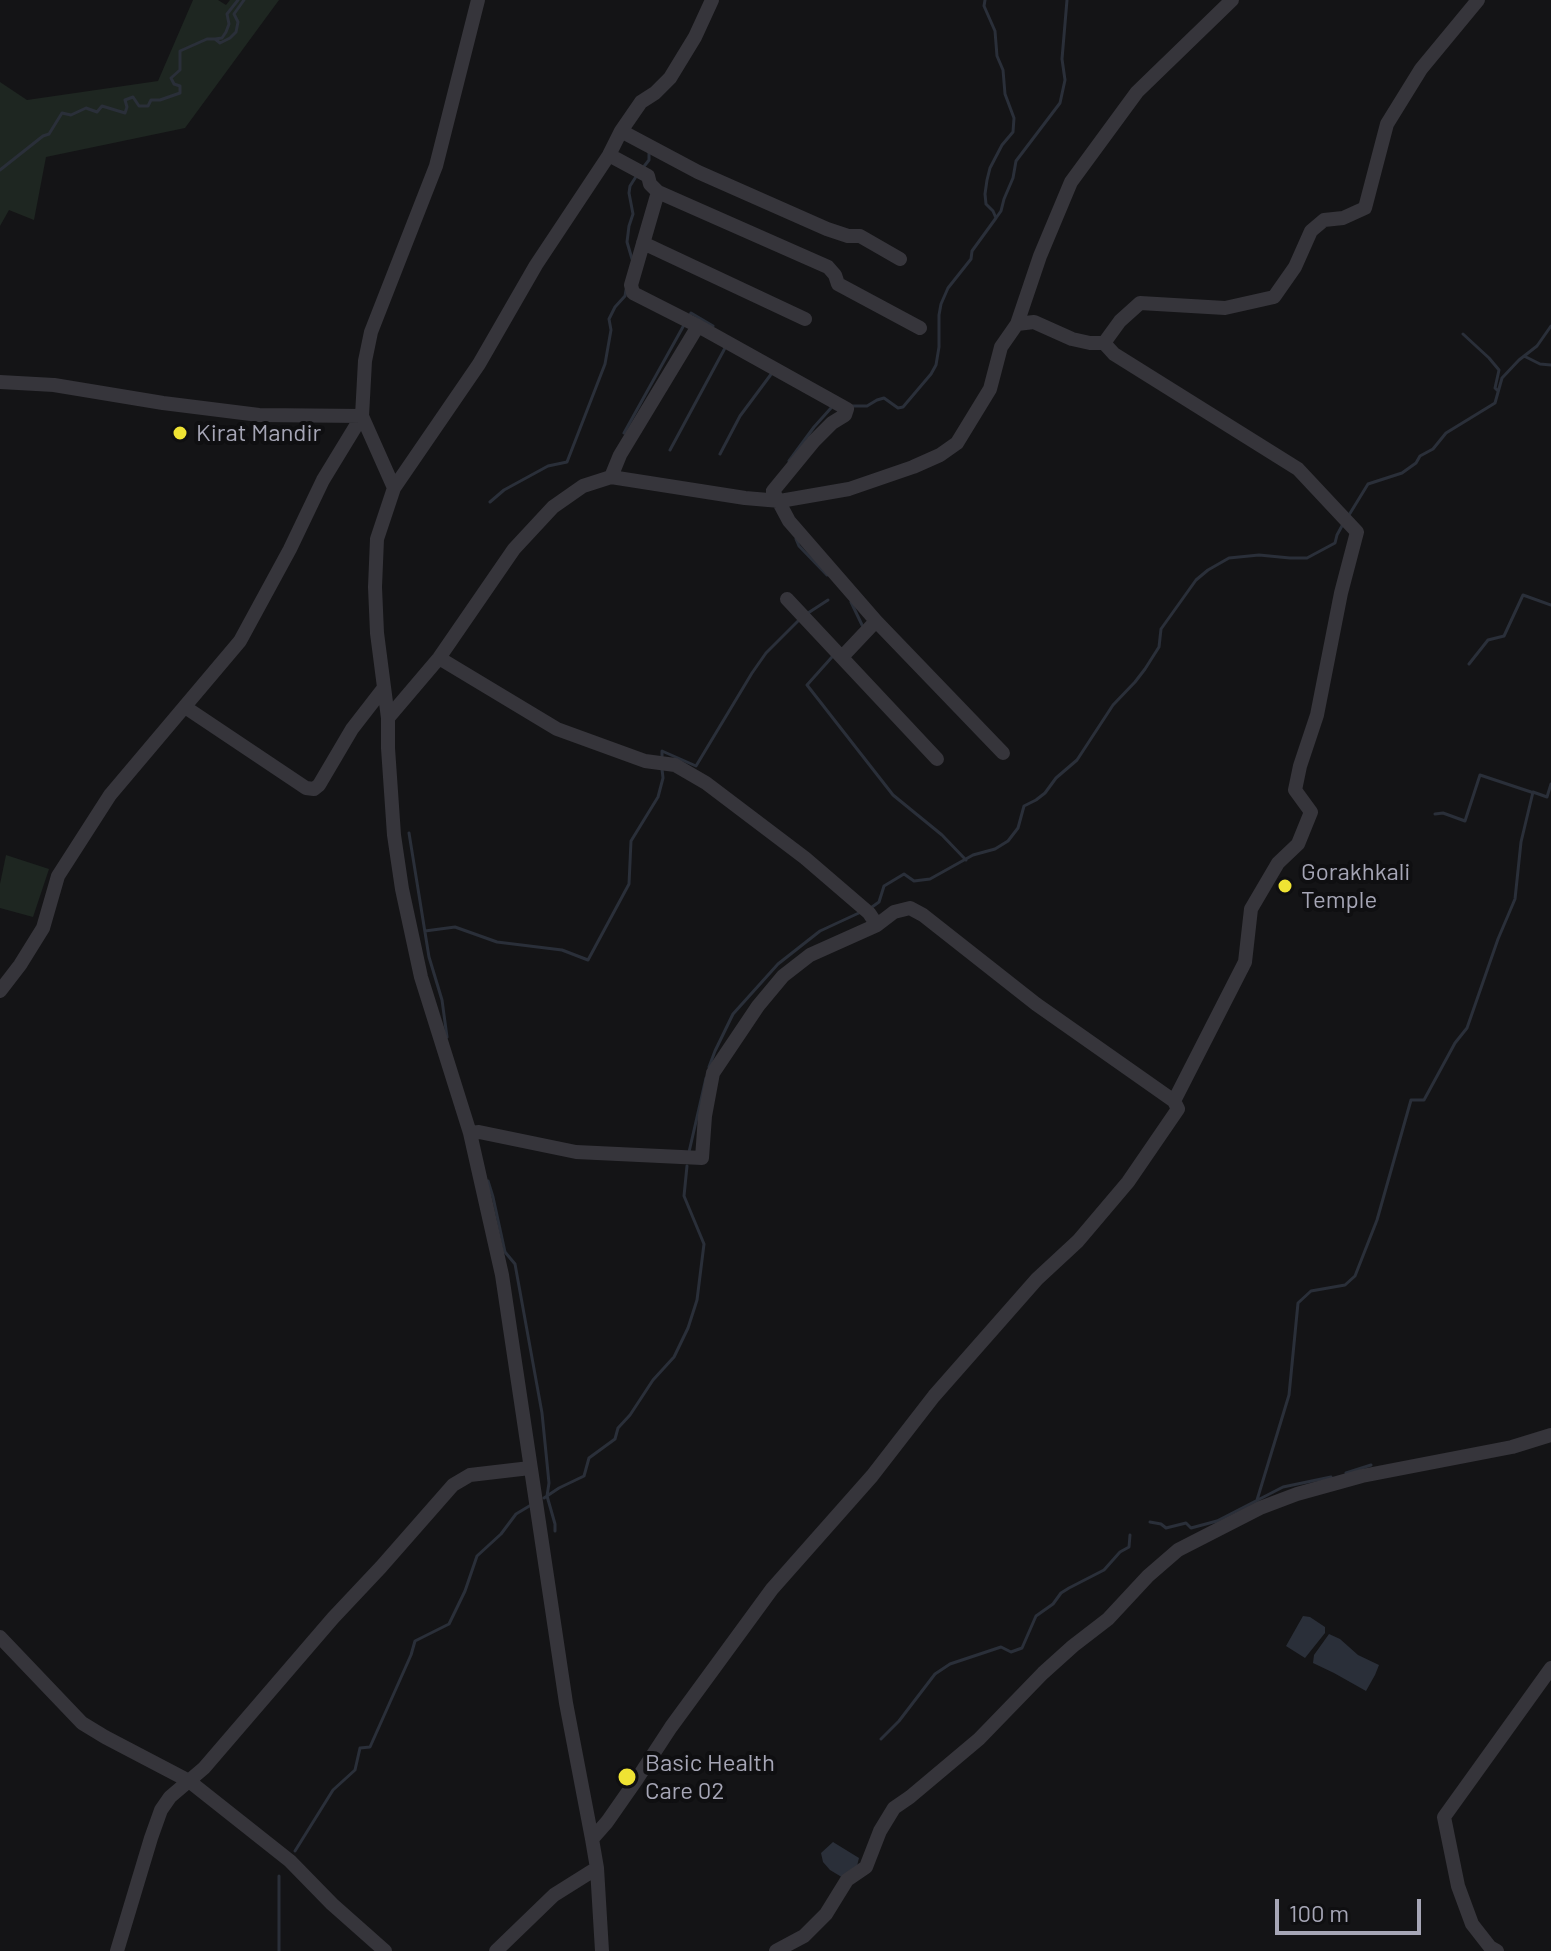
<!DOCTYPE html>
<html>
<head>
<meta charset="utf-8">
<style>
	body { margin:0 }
	#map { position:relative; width:1551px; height:1951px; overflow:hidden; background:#141416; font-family:Barlow,sans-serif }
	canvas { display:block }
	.scale { position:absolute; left:1275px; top:1899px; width:146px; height:36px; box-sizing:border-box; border:4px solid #a6a6b6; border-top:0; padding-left:10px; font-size:24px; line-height:28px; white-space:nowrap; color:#a6a6b6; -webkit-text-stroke:6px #0f0f11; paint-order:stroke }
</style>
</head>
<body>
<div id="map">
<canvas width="1551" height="1951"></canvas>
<div class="scale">100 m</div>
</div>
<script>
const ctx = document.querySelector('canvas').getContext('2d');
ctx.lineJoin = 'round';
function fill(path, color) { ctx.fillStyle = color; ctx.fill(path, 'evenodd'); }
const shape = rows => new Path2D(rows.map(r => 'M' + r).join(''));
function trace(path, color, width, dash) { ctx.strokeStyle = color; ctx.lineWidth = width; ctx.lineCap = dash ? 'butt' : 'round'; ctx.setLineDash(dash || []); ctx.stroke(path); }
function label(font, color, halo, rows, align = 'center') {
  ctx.font = font + ' Barlow,sans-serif'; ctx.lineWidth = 8; ctx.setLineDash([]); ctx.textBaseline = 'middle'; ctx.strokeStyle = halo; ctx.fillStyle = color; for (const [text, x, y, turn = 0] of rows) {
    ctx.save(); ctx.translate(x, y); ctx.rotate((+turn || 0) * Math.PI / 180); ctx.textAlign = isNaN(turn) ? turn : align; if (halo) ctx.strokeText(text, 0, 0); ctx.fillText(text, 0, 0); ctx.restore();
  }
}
fill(shape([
	[193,0,218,0,226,5,230,0,279,0,185,128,46,157,34,220,9,210,0,226,0,82,27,100,158,81],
	[6,855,49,869,33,917,0,908,0,884]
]), '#1e2621');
fill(shape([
	[1303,1616,1310,1617,1325,1627,1325,1633,1305,1658,1286,1646],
	[1329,1634,1340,1639,1358,1655,1379,1665,1375,1675,1366,1691,1334,1673,1313,1663,1314,1655],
	[833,1842,859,1858,857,1866,845,1879,830,1870,823,1862,821,1853]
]), '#2a2f39');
trace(shape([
	[215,39,222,38,226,32,229,24,227,14,238,0],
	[642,169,649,160,649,152],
	[0,170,43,136,49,134,62,113,71,115,86,108,97,112,102,106,125,113,127,107,125,100,133,97,139,106,148,106,151,100,160,100,180,93,180,86,174,84,171,78,180,70,180,51,207,39,215,39,220,43,230,38,236,32,238,22,234,14,244,0],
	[996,218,1001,211,1004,199,1013,178,1016,161,1060,103,1065,80,1062,59,1067,0],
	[632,259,627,242,629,226,633,214,629,193,630,186,637,175],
	[690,315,691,313,713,326],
	[1463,334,1489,358,1499,370,1495,388,1497,390],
	[1524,356,1540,364,1551,365],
	[850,406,867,406,877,400,884,398,898,408,903,407,931,374,936,365,939,347,939,315,941,304,948,288,971,259,972,251,996,218,993,211,986,204,985,194,987,180,990,168,1002,145,1013,132,1014,118,1005,94,1003,70,997,56,995,31,984,6,985,0],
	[624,433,684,325],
	[670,450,725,348],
	[720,454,740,416,772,373],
	[789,461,814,427,831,408],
	[490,502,504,490,548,466,567,462,605,364,611,330,609,319,615,307,625,296,626,290],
	[1349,515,1368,484,1402,473,1416,463,1420,456,1433,449,1446,433,1495,403,1502,378,1519,360,1537,346,1551,326],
	[796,539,799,546,827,575],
	[851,602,863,627],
	[808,613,828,600],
	[832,657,807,685,893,795,942,835,966,860],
	[1469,664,1488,640,1504,636,1523,595,1551,605],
	[662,758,662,751,696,766,752,673,766,653,799,620],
	[1435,814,1443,813,1465,821,1480,775,1531,792],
	[409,833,429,957,442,1000,447,1037],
	[872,907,879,902,884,886,904,874,914,881,930,879,973,855,995,849,1008,841,1018,828,1024,806,1036,800,1045,793,1056,778,1077,760,1113,705,1135,682,1145,669,1159,647,1161,629,1196,580,1208,570,1229,558,1259,555,1290,558,1307,558,1335,543,1337,535,1343,524],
	[425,931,455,927,497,942,562,950,588,960,629,884,631,841,658,797,663,778,662,769],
	[709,1067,715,1051,733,1014,778,964,820,931,861,912],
	[689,1152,706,1078],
	[488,1181,493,1197,505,1252,515,1264,542,1413,549,1483,547,1496,555,1524,555,1531],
	[1346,1473,1371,1465],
	[544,1498,559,1488,584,1476,589,1458,615,1439,618,1428,630,1415,653,1380,674,1357,688,1328,697,1300,704,1244,684,1196,687,1166],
	[1257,1500,1289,1395,1298,1303,1311,1291,1345,1285,1355,1276,1377,1220,1411,1100,1424,1100,1455,1043,1467,1028,1498,939,1515,899,1521,842,1533,792,1547,797,1551,784],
	[1150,1522,1161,1524,1166,1528,1186,1523,1191,1528,1217,1521,1283,1487,1331,1477],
	[881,1739,899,1721,935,1674,950,1664,1001,1647,1011,1652,1022,1648,1036,1616,1053,1604,1061,1593,1069,1588,1104,1570,1120,1552,1129,1547,1130,1535],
	[295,1851,333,1790,355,1770,360,1748,370,1747,411,1655,415,1641,449,1624,465,1591,477,1556,501,1534,516,1514,531,1505],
	[279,1876,279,1951]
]), '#2a2f39', 3);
trace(shape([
	[478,0,436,166,371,332,365,361,362,416,394,488,377,539,375,587,377,633,388,718,388,748,394,835,402,889,421,977,470,1133,502,1275,566,1703,592,1839,597,1868,602,1951],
	[621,131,698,172,827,229,848,236,860,236,900,259],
	[609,155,648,176,650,184,658,192,828,267,835,275,838,284,920,328],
	[658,192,631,285,633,293,698,326,847,409,845,415,832,423,814,441,773,491,789,521,876,621,1003,753],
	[643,243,805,319],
	[1017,324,1040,256,1071,182,1137,92,1232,0],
	[0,382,54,385,163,403,259,415,362,416],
	[611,477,620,455,698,326],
	[394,488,479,364,536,265,609,155,621,131,641,102,655,93,670,78,695,37,712,0],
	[787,599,937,759],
	[842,657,876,621],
	[439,658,557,729,645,761,675,765,706,783,805,858,869,913,877,925],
	[185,707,306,788,314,789,319,785,352,729,383,689],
	[388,718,439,658,514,549,553,507,583,486,611,477,745,498,780,501,849,489,913,467,940,455,957,443,990,389,1001,347,1017,324,1034,322,1072,339,1090,343,1104,343,1120,321,1140,303,1225,308,1274,297,1295,267,1311,231,1324,220,1343,218,1365,208,1387,124,1421,69,1478,0],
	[0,991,20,965,43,928,58,876,110,795,240,641,290,549,323,480,362,416],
	[470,1133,479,1132,576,1152,702,1158,705,1116,713,1073,758,1006,783,976,810,955,877,925,894,912,910,908,923,915,1036,1004,1174,1101],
	[0,1637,82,1723,105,1737,189,1781,290,1861,332,1904,385,1951],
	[592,1839,607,1822,637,1779,671,1727,772,1589,872,1476,934,1396,1037,1279,1078,1241,1128,1182,1178,1109,1174,1101,1245,962,1251,909,1278,863,1298,844,1311,812,1295,790,1300,766,1317,715,1341,593,1357,532,1298,469,1114,354,1104,343],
	[117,1951,151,1838,161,1810,170,1797,204,1768,333,1618,381,1567,453,1485,470,1475,530,1468],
	[496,1951,554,1895,597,1868],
	[776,1951,804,1936,826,1914,847,1880,866,1867,880,1831,894,1808,910,1797,979,1739,1043,1673,1073,1646,1108,1619,1148,1576,1178,1550,1260,1508,1297,1494,1362,1476,1512,1447,1551,1435],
	[1497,1951,1490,1947,1472,1924,1458,1886,1444,1817,1551,1668]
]), '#36353b', 14);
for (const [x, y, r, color] of [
	[180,433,8,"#efe333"],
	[1285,886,8,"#efe333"],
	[627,1777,10,"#efe333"]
]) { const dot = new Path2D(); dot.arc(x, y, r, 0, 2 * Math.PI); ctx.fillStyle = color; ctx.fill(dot); trace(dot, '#0f0f11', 3); }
label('24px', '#a6a6b6', '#0f0f11', [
	["Kirat Mandir",196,433],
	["Gorakhkali",1301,872],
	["Temple",1301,900],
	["Basic Health",645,1763],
	["Care 02",645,1791]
], 'left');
</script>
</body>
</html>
